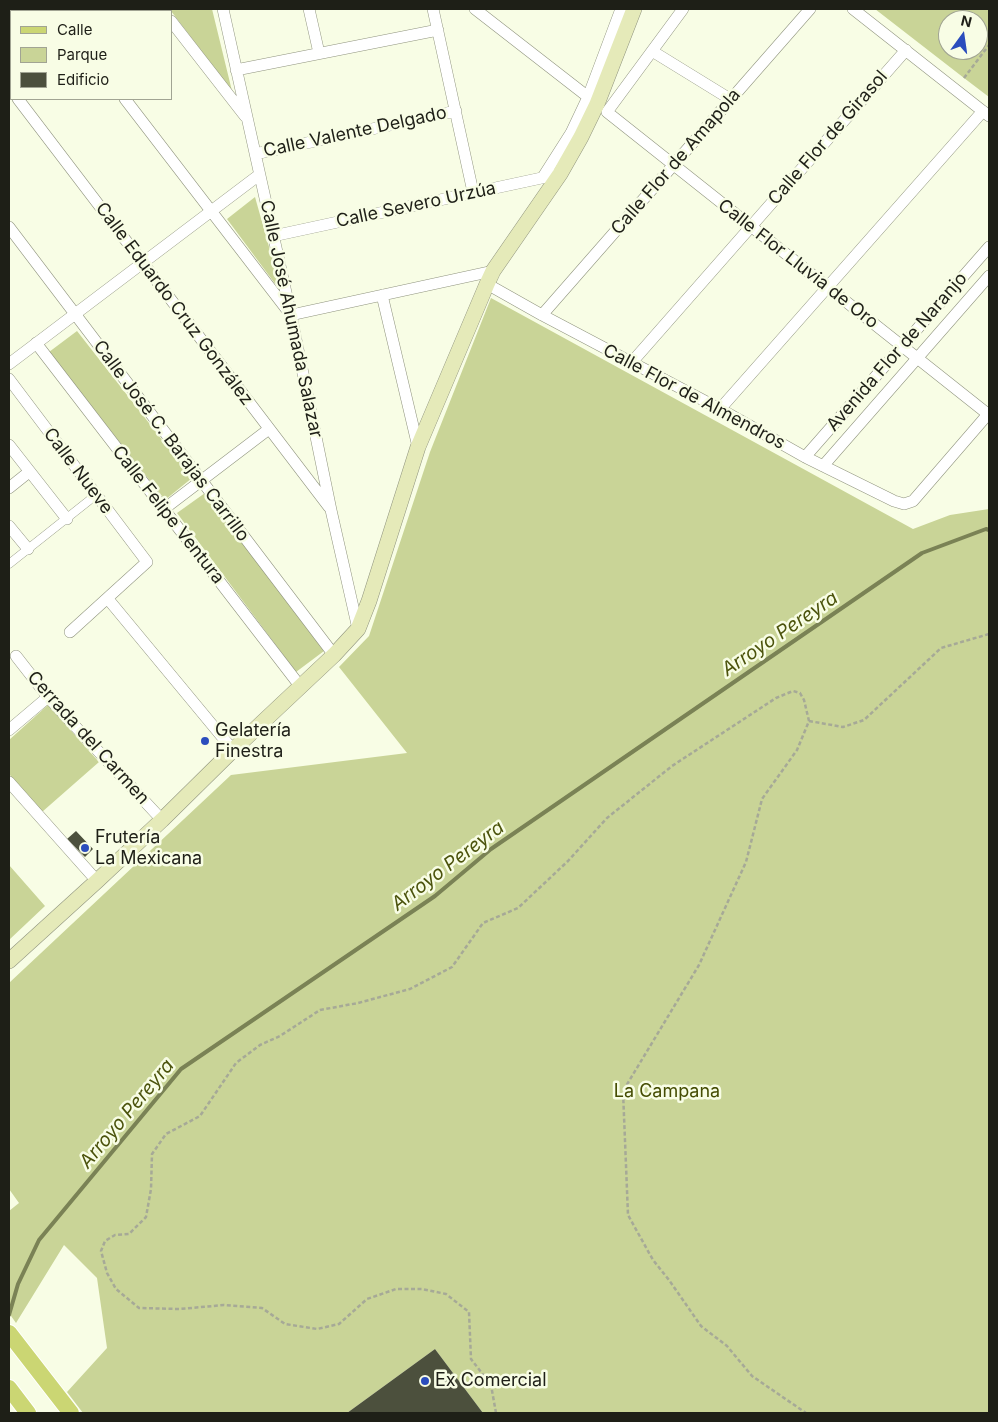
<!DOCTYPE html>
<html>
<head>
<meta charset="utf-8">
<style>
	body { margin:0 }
	#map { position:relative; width:998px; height:1422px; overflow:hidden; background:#f8fde5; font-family:Inter,sans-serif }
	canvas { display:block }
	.frame { position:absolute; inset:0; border:10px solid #1e1f17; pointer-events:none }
	.legend { position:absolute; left:10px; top:10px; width:162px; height:90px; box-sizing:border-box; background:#f8fde5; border:1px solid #a1a493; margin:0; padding:6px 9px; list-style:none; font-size:15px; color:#1e1f17 }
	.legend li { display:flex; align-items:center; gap:10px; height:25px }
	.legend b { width:25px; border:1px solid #a1a493 }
	.north { position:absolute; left:938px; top:10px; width:50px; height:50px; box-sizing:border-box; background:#f8fde5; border:1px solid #a1a493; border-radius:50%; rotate:14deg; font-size:14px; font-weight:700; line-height:20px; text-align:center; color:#1e1f17 }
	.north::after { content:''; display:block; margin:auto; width:18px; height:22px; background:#2b4dbd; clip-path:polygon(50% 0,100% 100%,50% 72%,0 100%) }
</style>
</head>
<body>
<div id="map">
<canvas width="998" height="1422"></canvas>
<div class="frame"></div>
<ul class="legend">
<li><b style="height:6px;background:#cbd673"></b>Calle</li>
<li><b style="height:14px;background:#c9d497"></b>Parque</li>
<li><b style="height:14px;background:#4c503d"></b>Edificio</li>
</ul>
<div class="north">N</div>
</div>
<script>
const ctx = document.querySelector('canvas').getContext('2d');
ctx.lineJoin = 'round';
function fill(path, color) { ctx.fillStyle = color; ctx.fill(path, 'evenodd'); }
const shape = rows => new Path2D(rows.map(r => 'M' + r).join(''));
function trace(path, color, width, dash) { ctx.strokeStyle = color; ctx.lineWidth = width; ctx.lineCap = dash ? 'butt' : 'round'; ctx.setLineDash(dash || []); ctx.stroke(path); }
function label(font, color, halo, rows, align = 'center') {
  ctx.font = font + ' Inter,sans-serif'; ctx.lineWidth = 5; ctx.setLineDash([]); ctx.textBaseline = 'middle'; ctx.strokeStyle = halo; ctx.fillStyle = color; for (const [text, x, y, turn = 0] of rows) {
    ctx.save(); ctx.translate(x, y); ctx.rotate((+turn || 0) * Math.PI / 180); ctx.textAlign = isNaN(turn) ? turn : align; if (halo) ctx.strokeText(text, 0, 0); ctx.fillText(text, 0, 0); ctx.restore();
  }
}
fill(shape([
	[169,9,212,9,232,91,171,11],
	[875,9,989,9,989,97,964,78],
	[948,20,978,20,978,50,948,50],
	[255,197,282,293,227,219],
	[491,298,913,529,950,515,989,509,989,1413,483,1413,435,1349,347,1413,83,1413,67,1392,107,1348,97,1278,64,1245,16,1323,9,1313,9,1211,19,1203,9,1189,9,983,231,775,407,753,339,667,369,636,430,452],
	[77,331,192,478,165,500,49,352],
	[205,493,324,651,296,672,177,513],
	[48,705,99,762,42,812,9,774,9,740],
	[9,865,45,906,9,940]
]), '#c9d497');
trace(shape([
	[9,1315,18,1284,39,1240,181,1069,435,896,491,849,922,553,986,529,989,530]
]), '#7a8255', 4);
fill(shape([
	[76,831,93,849,85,857,67,839],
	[435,1349,483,1413,347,1413]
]), '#4c503d');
const pedestrian = shape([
	[9,564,96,495]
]);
const minor = shape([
	[56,9,57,11],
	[162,9,164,11],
	[223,9,291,315,331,510,358,629],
	[309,9,319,53],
	[433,9,473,192],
	[475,9,592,100],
	[683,9,607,112,989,415],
	[853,9,989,116],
	[118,11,122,9],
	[171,21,245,116],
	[652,51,730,99],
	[236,70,438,30],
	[9,87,11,90],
	[18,99,329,507],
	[125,99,291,315,493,271],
	[255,154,456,111],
	[543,177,571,133,588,97,621,9],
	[9,227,334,655],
	[273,236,560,174],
	[487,284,542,315,720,409,805,457,894,501,904,504,913,501,989,413],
	[382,295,418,447],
	[542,315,810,9],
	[36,343,300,686],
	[632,362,906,50],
	[9,364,259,175],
	[9,379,147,562,70,632],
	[720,409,983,111],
	[9,445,67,519],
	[805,457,989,247],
	[823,466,989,276],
	[9,488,29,472],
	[164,509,269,429],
	[9,526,28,549],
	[108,599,233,750],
	[16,656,48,697,162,820],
	[9,730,48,697],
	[9,782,97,881]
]);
const secondary = shape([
	[9,961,97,881,162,820,233,750,334,655,358,629,369,601,418,447,487,284,493,271,560,174,581,137,597,104,634,9]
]);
const primary = shape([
	[9,1333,71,1413],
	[9,1388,28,1413]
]);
trace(pedestrian, '#90947f', 9);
trace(minor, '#90947f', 12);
trace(secondary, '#90947f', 16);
trace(primary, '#fff', 18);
trace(shape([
	[964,78,989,45],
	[809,721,843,727,864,720,941,648,989,634],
	[496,1413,491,1385,471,1359,469,1312,446,1294,422,1289,396,1289,367,1299,339,1324,317,1329,285,1324,262,1308,224,1305,180,1309,139,1308,116,1289,107,1273,101,1251,105,1241,115,1235,129,1234,146,1217,151,1189,152,1154,166,1134,200,1116,236,1063,260,1045,280,1036,320,1010,358,1003,410,989,452,967,483,923,518,908,568,861,607,818,672,766,776,698,793,691,800,693,804,700,809,721,797,750,762,799,746,862,699,965,623,1091,628,1215,653,1260,669,1280,701,1326,727,1346,752,1376,806,1413]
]), '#a6a997', 2.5, [4, 2.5]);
trace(pedestrian, '#fff', 8);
trace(minor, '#fff', 11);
trace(secondary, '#e5eab9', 15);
trace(primary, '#cbd673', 16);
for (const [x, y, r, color] of [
	[205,741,5,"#2b4dbd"],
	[85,848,5,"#2b4dbd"],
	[425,1381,5,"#2b4dbd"]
]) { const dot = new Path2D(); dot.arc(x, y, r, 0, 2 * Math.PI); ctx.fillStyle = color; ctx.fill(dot); trace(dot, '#f8fde5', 2); }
label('18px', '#1e1f17', '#f8fde5', [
	["Calle Valente Delgado",355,132,-12],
	["Calle Flor de Girasol",828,138,-49],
	["Calle Flor de Amapola",676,162,-49],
	["Calle Severo Urzúa",416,205,-12],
	["Calle Flor Lluvia de Oro",798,264,38],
	["Calle Eduardo Cruz González",174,304,53],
	["Calle José Ahumada Salazar",291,319,78],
	["Avenida Flor de Naranjo",897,352,-49],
	["Calle Flor de Almendros",694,397,28],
	["Calle José C. Barajas Carrillo",171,441,53],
	["Calle Nueve",78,471,53],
	["Calle Felipe Ventura",168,515,52],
	["Cerrada del Carmen",88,738,48]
]);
label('18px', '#1e1f17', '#f8fde5', [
	["Gelatería",215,731],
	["Finestra",215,752],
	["Frutería",95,838],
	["La Mexicana",95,859],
	["Ex Comercial",435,1381]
], 'left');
label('18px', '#454d03', '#f8fde5', [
	["La Campana",667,1092]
]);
label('italic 19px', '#4b530c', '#f8fde5', [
	["Arroyo Pereyra",780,634,-34],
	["Arroyo Pereyra",448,866,-37],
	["Arroyo Pereyra",127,1114,-50]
]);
</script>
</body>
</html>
